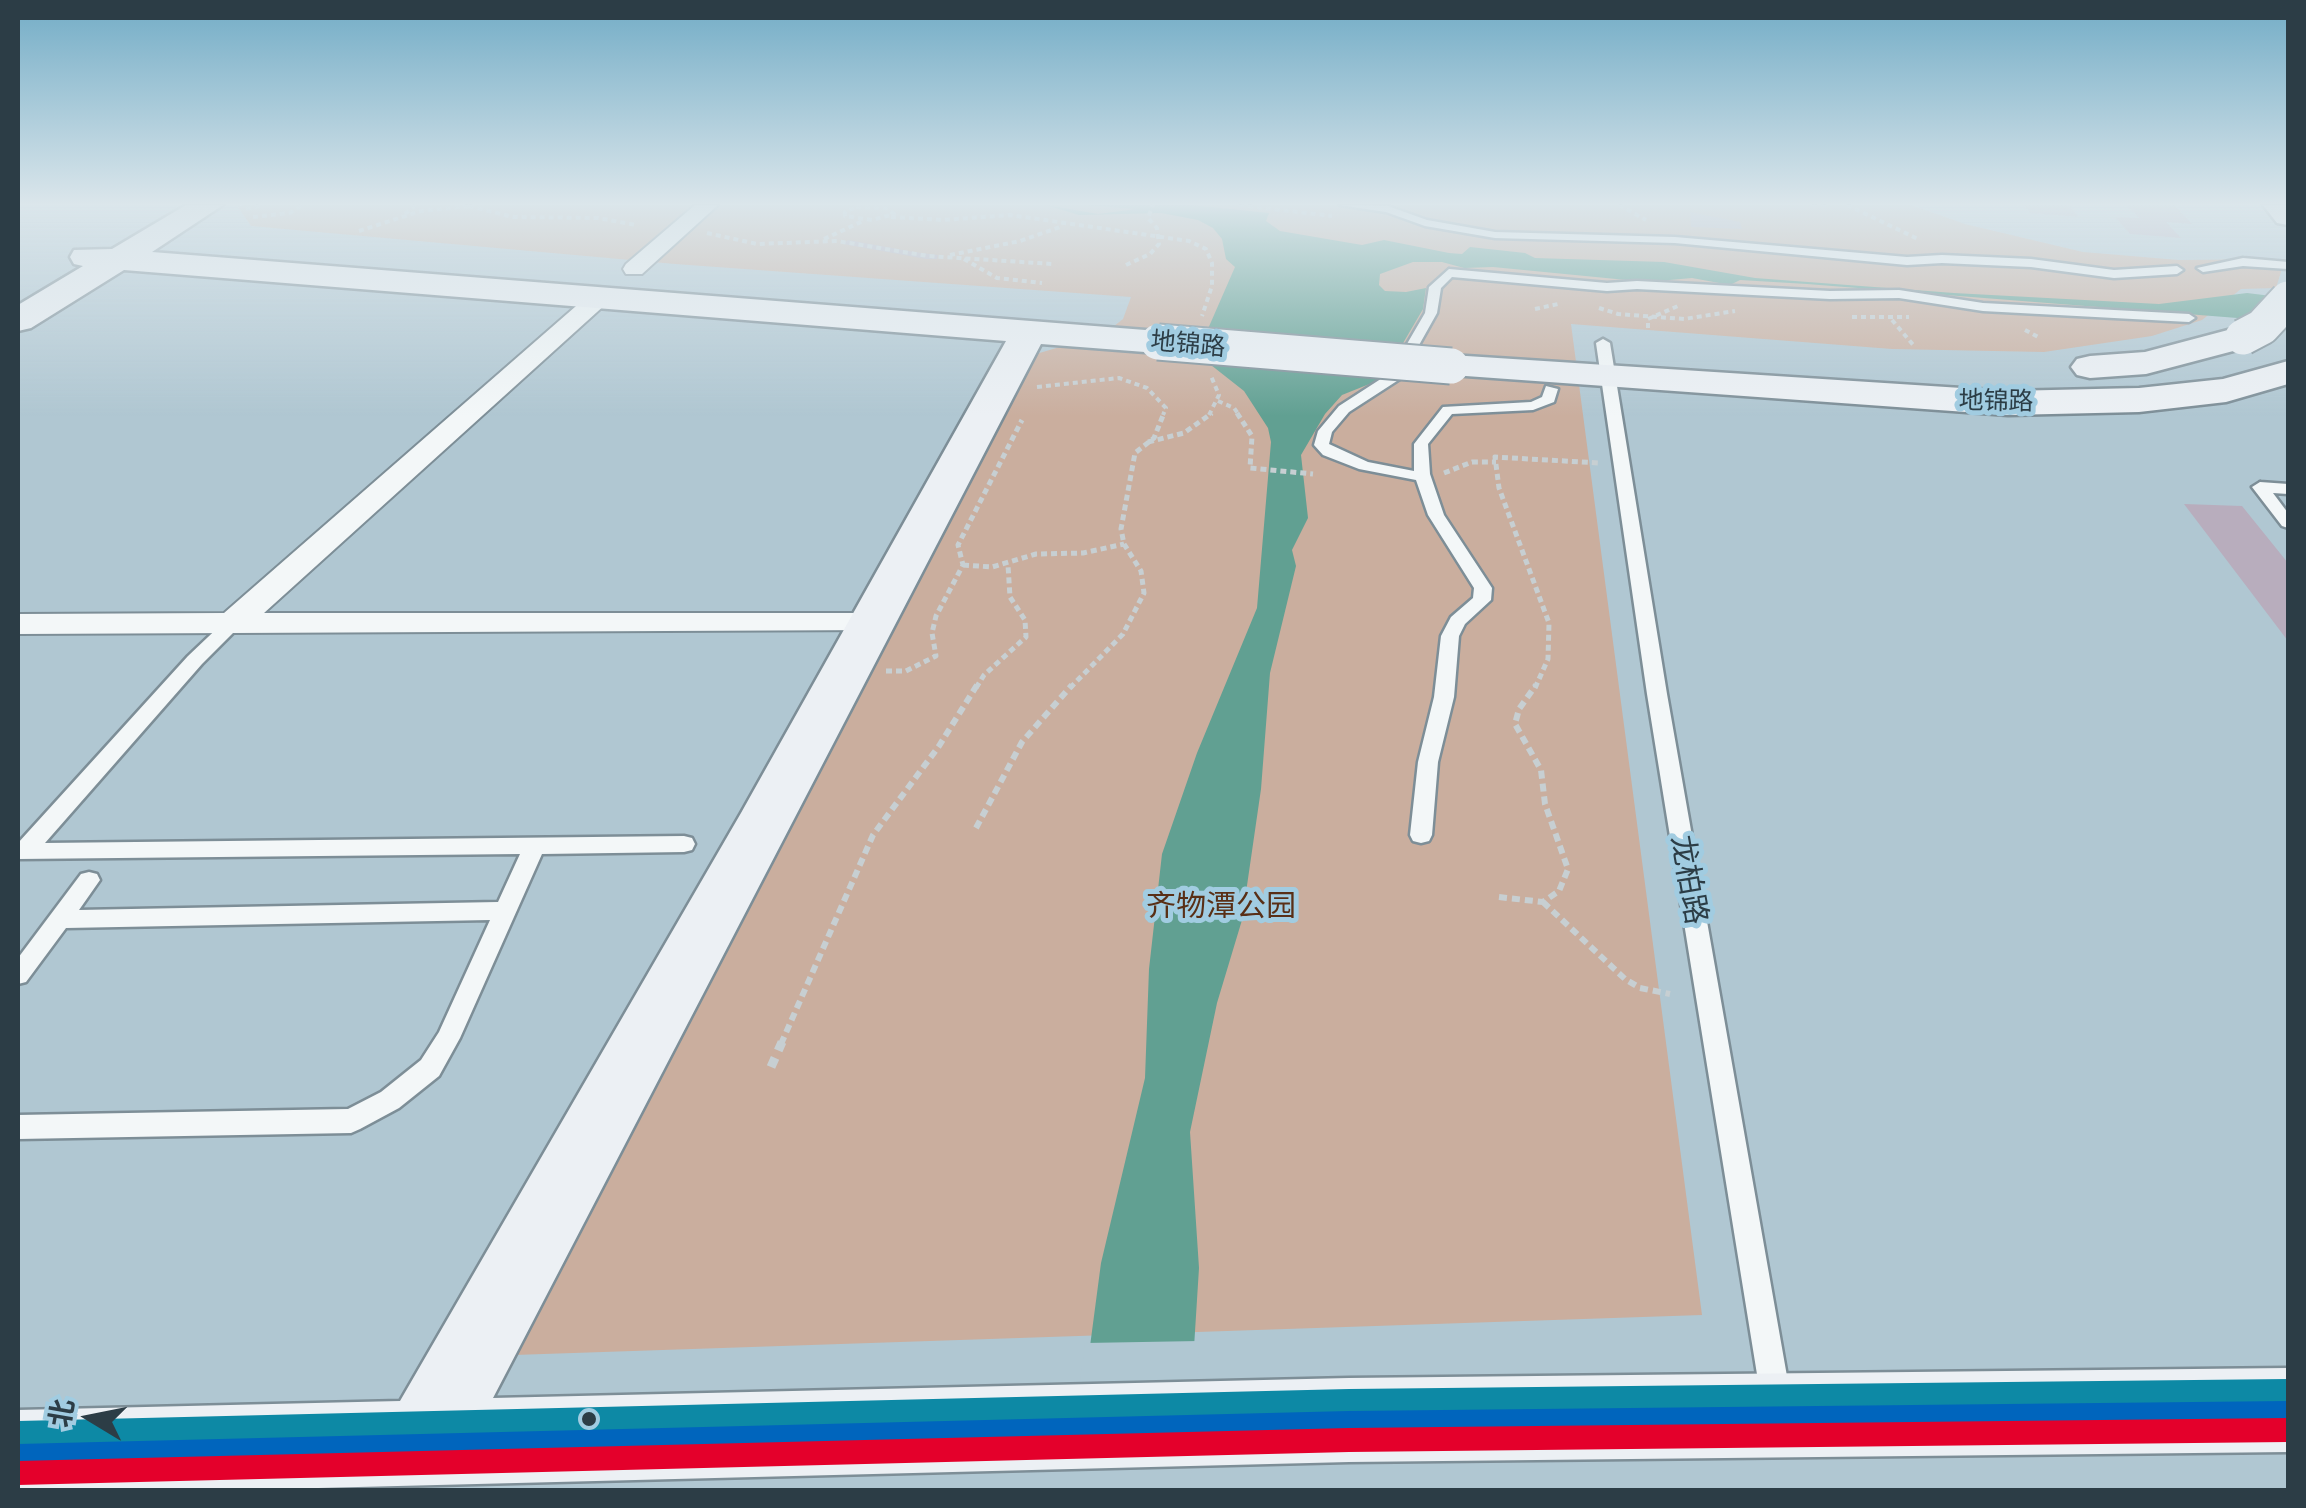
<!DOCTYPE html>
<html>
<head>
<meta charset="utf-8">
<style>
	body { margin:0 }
	#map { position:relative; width:2306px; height:1508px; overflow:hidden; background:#b0c7d2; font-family:"Open Sans","Noto Sans SC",sans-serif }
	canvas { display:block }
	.frame { position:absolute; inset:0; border:20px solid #2c3d46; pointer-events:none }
	.north { position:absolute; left:40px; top:1368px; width:100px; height:100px; -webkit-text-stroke:8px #a1cce1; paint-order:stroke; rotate:280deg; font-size:28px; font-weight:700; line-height:40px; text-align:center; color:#2c3d46 }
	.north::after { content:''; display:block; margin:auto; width:35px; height:45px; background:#2c3d46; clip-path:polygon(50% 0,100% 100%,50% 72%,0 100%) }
</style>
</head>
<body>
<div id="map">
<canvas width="2306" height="1508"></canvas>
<div class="frame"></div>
<div class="north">北</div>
</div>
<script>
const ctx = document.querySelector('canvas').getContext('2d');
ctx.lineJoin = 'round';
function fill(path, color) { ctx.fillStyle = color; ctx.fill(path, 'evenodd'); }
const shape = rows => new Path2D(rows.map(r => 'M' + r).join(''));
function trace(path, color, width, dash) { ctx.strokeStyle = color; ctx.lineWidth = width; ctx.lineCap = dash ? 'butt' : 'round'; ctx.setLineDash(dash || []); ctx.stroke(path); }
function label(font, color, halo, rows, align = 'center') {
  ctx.font = font + ' "Open Sans","Noto Sans SC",sans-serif'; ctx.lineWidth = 10; ctx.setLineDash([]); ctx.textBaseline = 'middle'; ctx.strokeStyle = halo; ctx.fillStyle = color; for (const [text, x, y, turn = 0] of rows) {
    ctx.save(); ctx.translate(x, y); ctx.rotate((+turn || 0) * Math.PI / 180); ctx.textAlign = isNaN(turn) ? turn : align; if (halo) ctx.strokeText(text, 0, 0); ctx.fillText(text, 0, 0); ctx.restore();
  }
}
fill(shape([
	[242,205,1911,205,1965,224,2083,252,2179,260,2285,259,2276,288,2241,289,2202,320,2152,336,2044,352,1892,349,1571,324,1702,1315,514,1355,1036,354,1104,334,1123,319,1131,297,675,264,251,226,238,207]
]), '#caae9e');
fill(shape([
	[1046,205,1098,214,1136,209,1086,205,1191,205,1269,213,1266,221,1280,231,1362,245,1384,240,1449,253,1462,254,1470,247,1525,253,1535,258,1664,262,1755,278,1954,293,2159,304,2247,293,2288,298,2288,322,1807,284,1740,280,1730,285,1692,278,1647,282,1493,267,1464,268,1442,262,1413,262,1380,274,1379,285,1385,291,1406,292,1426,288,1423,309,1382,379,1342,395,1325,414,1301,455,1308,518,1292,550,1296,566,1270,673,1261,789,1242,920,1217,1003,1190,1132,1199,1268,1185,1490,1071,1490,1101,1263,1145,1078,1149,969,1162,854,1197,753,1257,608,1271,442,1268,428,1244,391,1197,354,1235,267,1226,259,1222,239,1213,228,1198,220,1161,213,1079,215]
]), '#61a092');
fill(shape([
	[1199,1341,1190,1490,1066,1490,1085,1343]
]), '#b0c7d2');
fill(shape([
	[2024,205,2069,205,2079,217,2030,213],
	[2127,205,2174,205,2192,224,2166,222,2181,238,2130,234,2115,217,2139,218],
	[1690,212,1740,222,1742,229,1691,227],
	[848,240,914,252,938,255,937,259,926,259,843,244],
	[2184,504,2242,506,2288,563,2288,641]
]), '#b8adbd');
const lane = shape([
	[1340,205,1388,206,1427,220,1495,232,1675,237,1907,257,1942,255,2031,259,2114,270,2177,266,2183,270,2177,274,2114,278,2031,267,1942,263,1907,265,1675,243,1495,238,1425,226,1386,212,1340,205],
	[2243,258,2288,262,2288,269,2243,266,2203,272,2197,268,2243,258],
	[1449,269,1607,283,1637,281,1830,291,1899,290,1983,303,2189,314,2195,318,2189,322,1983,311,1899,298,1830,299,1637,289,1607,291,1452,277,1441,288,1437,313,1400,379,1349,412,1332,432,1329,444,1368,462,1414,471,1414,444,1443,407,1531,402,1542,397,1546,386,1558,389,1554,402,1533,410,1452,414,1428,444,1430,474,1444,515,1492,588,1491,600,1465,624,1459,636,1454,697,1438,762,1432,835,1429,841,1421,843,1413,841,1410,835,1418,762,1434,697,1441,636,1451,617,1473,598,1474,588,1428,515,1416,480,1359,469,1323,455,1314,445,1318,431,1339,406,1390,373,1425,313,1429,287,1449,269],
	[1603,339,1610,343,1667,694,1791,1399,1787,1410,1776,1414,1765,1410,1761,1399,1647,694,1596,343,1603,339],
	[2260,482,2288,484,2288,494,2273,493,2288,513,2288,528,2282,526,2252,487,2260,482],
	[233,617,242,623,239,627,202,664,45,843,684,836,692,838,695,844,692,850,684,852,542,854,460,1038,439,1076,399,1108,360,1129,351,1133,18,1139,18,1115,348,1109,381,1092,421,1060,439,1032,490,920,66,928,26,982,18,984,18,958,81,874,89,872,97,874,100,880,79,910,498,902,520,854,18,859,18,843,188,656,227,619,233,617]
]);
const street = shape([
	[695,205,718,205,642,274,626,274,623,269,626,264,695,205],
	[599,291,611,298,607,303,264,613,869,613,881,616,886,623,881,630,18,634,18,614,224,613,591,293,599,291]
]);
const secondary = shape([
	[186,205,223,205,152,252,1158,331,1171,334,1176,342,1171,350,1158,353,1041,344,493,1398,1349,1378,2288,1368,2288,1452,1349,1462,239,1490,18,1490,18,1410,400,1401,741,813,1006,341,124,270,31,328,18,331,18,305,83,266,74,264,70,257,74,250,112,249,186,205],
	[2263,205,2288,205,2288,225,2277,223,2263,205],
	[2243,326,2256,329,2261,337,2256,345,2146,374,2090,378,2077,375,2071,367,2077,359,2090,356,2145,352,2243,326],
	[1451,355,2008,391,2139,388,2223,379,2288,361,2288,384,2226,402,2139,412,2008,415,1438,374,1432,366,1438,358,1451,355]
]);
trace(lane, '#7d8e97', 5);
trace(street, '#7d8e97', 4);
trace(secondary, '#7d8e97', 5);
trace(shape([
	[1239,205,1332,216],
	[1619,205,1646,220],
	[1812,205,1828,205],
	[1847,205,1918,239],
	[469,206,513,217,598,218,636,225],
	[856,207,886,208,894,214,872,220,845,216,845,212,856,207],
	[246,209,263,205],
	[405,214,416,205],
	[253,217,290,213,302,205],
	[891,217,943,220,1010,215,1189,241,1206,249,1212,263,1212,286,1202,316],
	[359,231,421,211,470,206],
	[707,233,757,244,837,241,928,256,1053,264],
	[824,239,863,221],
	[950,255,1020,241,1063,226],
	[964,259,997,278,1042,283],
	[1126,265,1150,254,1159,244,1157,228,1148,218,1153,205],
	[1599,308,1618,314,1684,319,1735,311],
	[1535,309,1558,304],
	[1852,317,1909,317],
	[1892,320,1915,347],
	[1648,328,1648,319,1678,306],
	[2025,330,2040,338],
	[1037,387,1119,378,1147,388,1166,408,1163,415],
	[1218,401,1234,408,1239,415],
	[1209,415,1219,395,1211,376]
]), '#c7cfd2', 4, [5, 4]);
trace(shape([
	[1237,413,1252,436,1250,468,1313,474],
	[1148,442,1184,433,1212,413],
	[1444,473,1472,462,1496,462],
	[963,565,992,567,1036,554,1083,553,1124,544],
	[886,671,906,671,936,656,932,633,936,616,963,565,958,545,1022,420],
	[976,688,984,675,1026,637,1025,620,1010,597,1008,565],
	[1070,688,1123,634,1144,593,1141,571,1124,544,1121,529,1135,453,1154,438,1164,413],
	[1535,688,1548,659,1549,623,1499,488,1495,457,1599,463]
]), '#c7cfd2', 5, [6, 4]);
trace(shape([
	[976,828,1022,742,1072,685],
	[1499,897,1543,902,1559,891,1568,869,1545,804,1541,770,1515,724,1519,709,1536,685],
	[1543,902,1625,979,1640,988,1670,994],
	[781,1044,873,835,939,746,977,685]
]), '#c7cfd2', 6, [8, 5]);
trace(shape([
	[771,1067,782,1042]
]), '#c7cfd2', 9, [10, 8]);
fill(lane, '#f3f7f8');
fill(street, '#f3f7f8');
fill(secondary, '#ecf0f4');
const secondaryBridge = shape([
	[2243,337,2262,327,2288,299],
	[1158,342,1451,366]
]);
trace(secondaryBridge, '#7d8e97', 39, []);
trace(secondaryBridge, '#ecf0f4', 35);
fill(shape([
	[2288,1399,2288,1421,1349,1432,18,1465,18,1441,1349,1408,2288,1399]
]), '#0065bd');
fill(shape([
	[2288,1418,2288,1442,1349,1452,18,1485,18,1461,1349,1428,2288,1418]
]), '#e4002b');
fill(shape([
	[2288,1379,2288,1401,1349,1411,18,1444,18,1421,1349,1389,2288,1379]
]), '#0d89a5');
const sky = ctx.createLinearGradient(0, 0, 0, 416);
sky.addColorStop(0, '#72acc6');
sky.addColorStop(0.49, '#dbe6eb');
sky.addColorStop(1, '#dbe6eb00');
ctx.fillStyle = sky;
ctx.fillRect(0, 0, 2306, 416);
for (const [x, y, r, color] of [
	[589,1419,9,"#2c3d46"]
]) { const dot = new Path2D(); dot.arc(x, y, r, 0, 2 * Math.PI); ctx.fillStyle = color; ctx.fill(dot); trace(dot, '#a1cce1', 4); }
label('25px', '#2c3d46', '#a1cce1', [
	["地锦路",1188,345,5],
	["地锦路",1996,402,1]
]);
label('30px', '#2c3d46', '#a1cce1', [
	["龙柏路",1688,880,80]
]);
label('30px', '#592f16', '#a1cce1', [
	["齐物潭公园",1221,907]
]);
</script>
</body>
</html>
